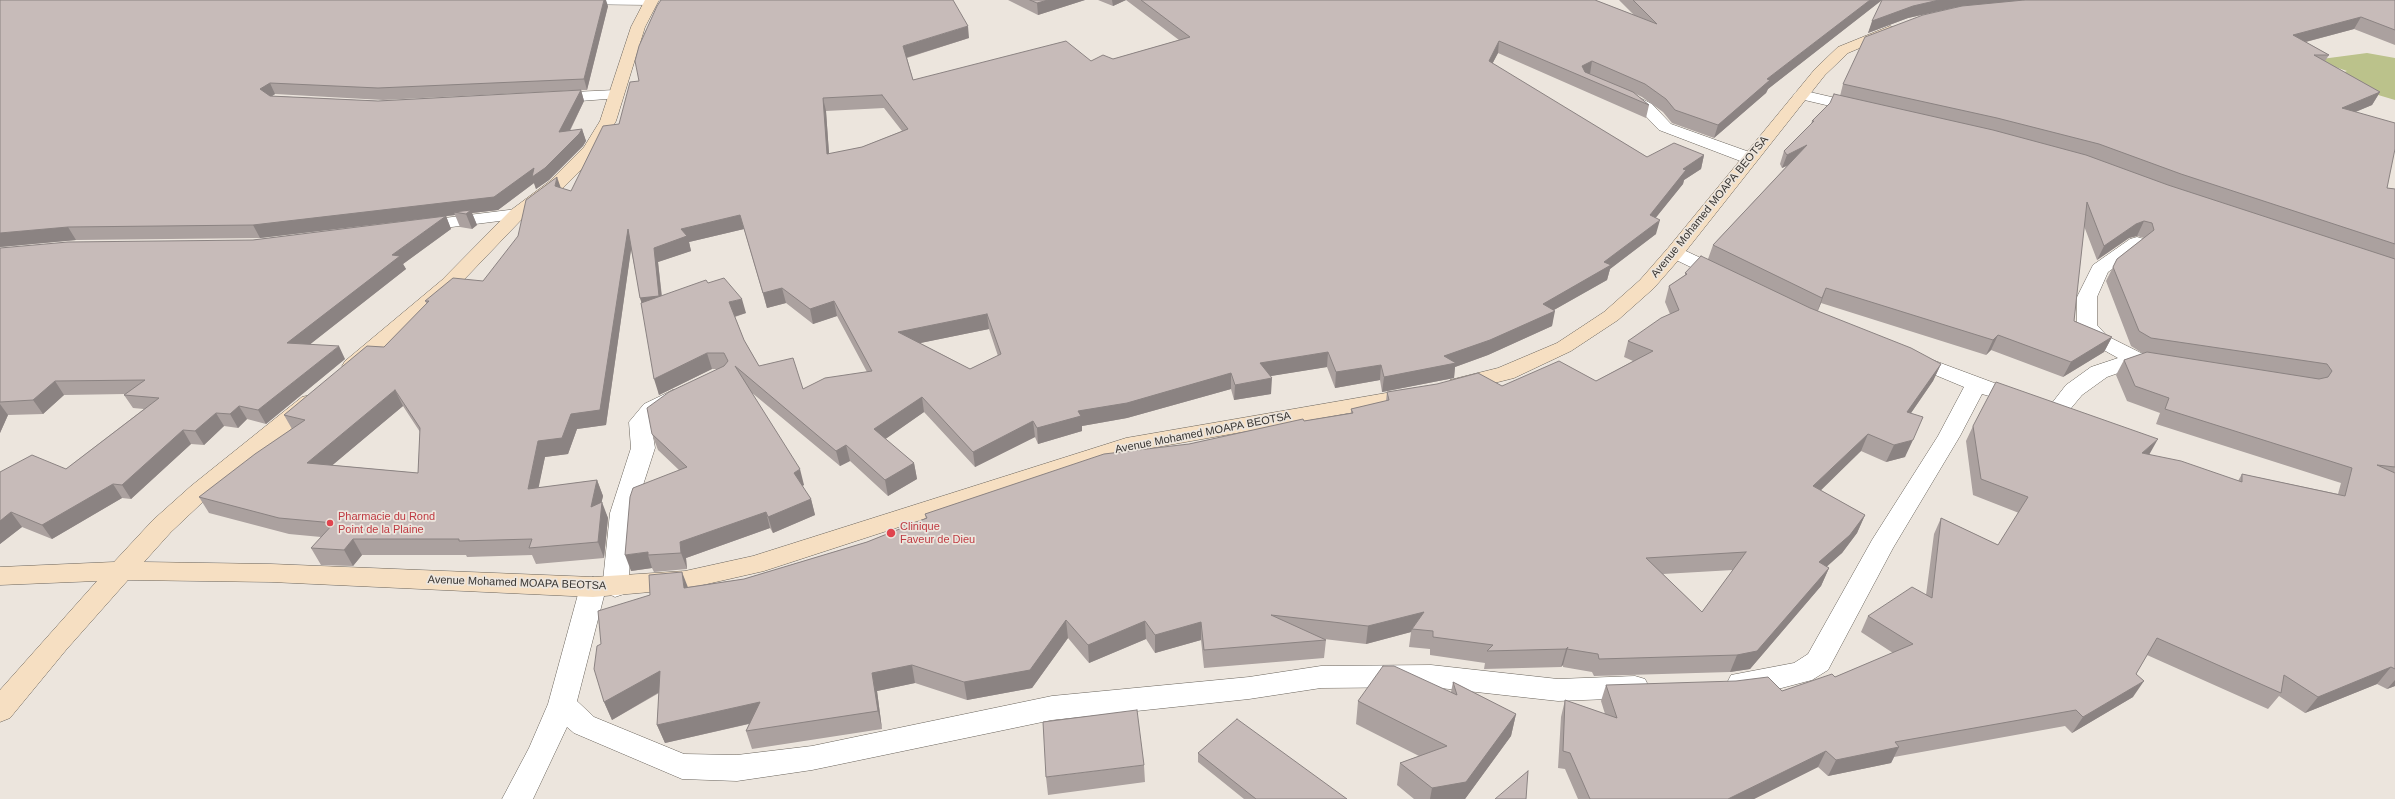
<!DOCTYPE html>
<html>
<head>
<meta charset="utf-8">
<style>
	body { margin:0 }
	canvas { display:block; background:#ece5dd }
</style>
</head>
<body>
<canvas width="2395" height="799"></canvas>
<script>
const ctx = document.querySelector('canvas').getContext('2d');
ctx.lineJoin = 'round';
function fill(path, color) { ctx.fillStyle = color; ctx.fill(path, 'evenodd'); }
const shape = rows => new Path2D(rows.map(r => 'M' + r).join(''));
function trace(path, color, width, dash) { ctx.strokeStyle = color; ctx.lineWidth = width; ctx.lineCap = dash ? 'butt' : 'round'; ctx.setLineDash(dash || []); ctx.stroke(path); }
function label(font, color, halo, rows, align = 'center') {
  ctx.font = font + ' Helvetica,sans-serif'; ctx.lineWidth = 3.5; ctx.setLineDash([]); ctx.textBaseline = 'middle'; ctx.strokeStyle = halo; ctx.fillStyle = color; for (const [text, x, y, turn = 0] of rows) {
    ctx.save(); ctx.translate(x, y); ctx.rotate((+turn || 0) * Math.PI / 180); ctx.textAlign = isNaN(turn) ? turn : align; if (halo) ctx.strokeText(text, 0, 0); ctx.fillText(text, 0, 0); ctx.restore();
  }
}
fill(shape([
	[2367,53,2395,58,2395,100,2348,86,2332,77,2347,71,2314,60]
]), '#bbc28b');
const street = shape([
	[552,0,658,0,659,1,652,5,559,4,552,0],
	[1622,89,1652,104,1671,124,1755,154,1757,158,1755,162,1743,162,1659,130,1640,110,1617,97,1614,94,1622,89],
	[615,90,623,95,620,98,553,103,545,98,553,93,615,90],
	[1801,90,1866,105,1868,108,1860,113,1796,98,1793,95,1796,92,1801,90],
	[517,209,523,210,526,214,523,218,420,231,414,230,411,226,414,222,420,221,517,209],
	[2137,237,2144,239,2146,243,2144,247,2108,272,2097,297,2097,325,2107,336,2141,353,2159,357,2163,361,2159,365,2152,367,2138,366,2107,377,2082,395,2067,413,2062,415,2054,417,2026,410,2023,405,2026,400,2034,398,2052,403,2066,385,2091,367,2118,358,2093,344,2077,326,2077,297,2093,265,2130,239,2137,237],
	[1675,246,1729,271,1732,275,1729,279,1722,281,1715,279,1668,256,1666,252,1668,248,1675,246],
	[1911,352,1997,384,2000,389,1997,394,1989,396,1982,394,1960,436,1893,548,1828,670,1812,680,1774,690,1741,694,1731,691,1727,683,1731,675,1794,663,1808,654,1872,540,1938,436,1964,387,1904,362,1900,358,1904,354,1911,352],
	[673,390,681,392,684,397,681,402,660,414,651,423,655,448,634,513,628,587,624,594,615,597,605,592,577,701,594,717,684,754,737,755,812,746,1052,696,1249,677,1321,666,1431,665,1558,679,1635,676,1645,679,1649,687,1645,695,1635,698,1558,701,1431,687,1321,688,1249,699,1052,720,812,770,737,781,682,779,574,733,567,727,533,799,502,799,529,748,548,704,580,587,584,580,593,577,603,581,610,513,631,448,629,422,644,404,673,390]
]);
const secondary = shape([
	[645,0,659,0,645,27,616,121,597,154,562,189,523,218,456,288,361,371,353,372,345,371,342,366,345,361,442,280,511,210,550,181,584,147,600,121,631,27,645,0],
	[1890,26,1897,30,1895,33,1848,53,1825,75,1682,256,1654,288,1618,320,1571,351,1514,378,1458,392,1450,390,1447,385,1450,380,1498,368,1557,343,1604,312,1640,280,1668,248,1815,69,1838,47,1890,26],
	[1415,388,1423,390,1426,395,1423,400,1129,452,764,571,685,589,593,597,271,582,128,580,66,650,10,718,0,722,0,690,97,581,0,585,0,567,114,562,153,520,191,486,302,397,310,395,318,397,321,402,318,407,207,498,171,532,144,562,271,564,593,577,685,571,753,556,1126,438,1415,388]
]);
trace(street, '#6a645c', 1);
trace(secondary, '#6a645c', 1);
fill(street, '#fff');
fill(secondary, '#f6dfc2');
fill(shape([
	[0,0,608,6,587,90,581,90,584,101,570,131,582,129,586,141,583,146,549,180,536,189,534,183,498,210,472,213,477,225,472,229,460,227,455,215,260,238,76,240,0,247],
	[581,90,378,101,272,96,275,94,383,100],
	[1008,0,1085,0,1038,15],
	[1098,0,1595,0,1634,15,1619,0,1882,0,1768,89,1766,93,1714,138,1672,123,1663,112,1642,97,1634,93,1649,105,1646,118,1498,53,1492,64,1647,157,1704,155,1701,169,1684,180,1683,184,1655,218,1656,234,1610,269,1607,280,1554,310,1552,326,1488,355,1455,367,1454,378,1382,392,1380,380,1335,388,1327,367,1270,376,1271,394,1234,400,1231,389,1127,418,1082,426,1082,431,1038,444,1035,437,975,467,924,412,885,439,914,463,917,479,888,496,850,461,840,466,751,392,804,485,802,486,811,499,815,515,773,533,770,528,686,558,687,569,654,572,652,568,631,571,679,470,658,450,652,434,719,369,712,369,659,395,631,249,606,425,577,429,568,454,545,457,538,488,597,480,603,496,601,503,608,518,604,558,536,564,532,555,467,557,466,555,362,555,353,566,321,565,311,548,321,537,289,534,209,513,199,497,292,429,284,415,384,347,427,304,425,301,483,281,561,188,571,191,619,124,639,81,969,38,907,58,913,80,1113,59,1179,40,1126,0,1113,6],
	[884,108,902,131,862,147,829,154,826,111],
	[744,229,767,308,786,303,813,324,837,316,867,372,803,389,759,366,744,340,735,317,746,313,708,283,662,296,658,262,691,251,689,242],
	[989,329,998,356,970,369,920,343],
	[403,406,420,432,418,473,332,465],
	[1882,0,2395,0,2395,45,2354,29,2306,42,2329,55,2325,61,2380,92,2372,105,2355,112,2387,188,2395,189,2395,686,2387,689,2377,684,2305,713,2279,696,2268,709,2147,655,2136,674,2133,697,2072,733,2065,726,1894,757,1891,763,1828,776,1818,767,1754,799,1578,799,1565,769,1558,768,1561,717,1565,700,1605,714,1601,701,1606,685,1782,691,1835,677,1893,653,1861,632,1868,616,1926,595,1934,534,1941,518,1998,545,2019,513,1973,495,1966,441,1973,426,2149,455,2238,481,2242,474,2338,494,2341,483,2156,424,2160,413,2127,401,2116,375,2124,360,2145,353,2142,353,2131,346,2106,281,2117,259,2144,238,2137,236,2129,238,2097,260,2084,226,2074,321,2112,337,2104,352,2063,377,1991,350,1986,355,1821,303,1818,311,1941,364,1933,381,1911,413,1905,457,1886,462,1861,451,1820,490,1865,515,1857,533,1842,553,1826,566,1829,568,1821,586,1750,669,1730,672,1594,676,1592,672,1563,667,1563,665,1561,667,1484,669,1485,663,1430,655,1430,649,1409,647,1411,632,1366,644,1324,639,1326,640,1324,658,1204,668,1201,640,1155,653,1146,639,1089,663,1068,638,1032,688,967,700,915,683,877,691,882,729,752,749,746,731,749,724,665,743,657,725,659,693,612,720,604,702,601,644,688,587,744,579,867,542,926,519,925,514,1189,444,1304,421,1351,413,1351,409,1386,401,1387,392,1596,381,1633,361,1624,357,1628,341,1670,314,1665,302,1669,286,1685,275,1685,273,1708,259,1713,245,1787,166,1782,168,1780,164,1784,151,1811,124,1812,121,1840,96,1843,84,1957,7,1908,18,1868,33],
	[1733,570,1702,612,1663,574],
	[446,216,451,229,403,264,406,269,310,344,345,359,266,424,247,419,238,428,224,426,204,445,191,444,131,499,122,498,52,539,22,527,0,544,0,472,66,469,144,409,133,408,124,395,125,394,64,395,43,414,8,415,0,433,0,248,253,240],
	[1453,682,1516,714,1511,736,1465,799,1414,799,1397,785,1400,763,1419,756,1356,724,1358,701,1451,692],
	[1198,753,1347,799,1244,799,1198,762],
	[1144,765,1145,782,1048,795,1046,777]
]), '#aba19f');
fill(shape([
	[604,0,606,0,608,6,587,90,584,79],
	[1048,0,1085,0,1038,15,1037,3],
	[1112,0,1126,0,1113,6],
	[1870,0,1882,0,1768,89,1766,93,1714,138,1718,125,1767,79],
	[1939,0,2027,0,1957,7,1908,18,1868,33,1872,21,1913,6],
	[2361,17,2354,29,2286,47,2293,35],
	[968,26,969,38,905,58,903,46],
	[1499,41,1498,53,1487,74,1489,61],
	[1592,61,1590,74,1584,77,1582,66],
	[270,83,275,94,266,100,260,89],
	[581,90,584,101,563,144,559,132],
	[2380,92,2372,105,2334,121,2342,108],
	[823,98,826,111,830,167,827,154],
	[582,129,586,141,583,146,549,180,536,189,534,183,498,210,472,213,477,225,472,229,466,214,454,212,455,215,260,238,253,225,534,168],
	[1807,145,1803,158,1782,168,1787,155],
	[1704,155,1701,169,1684,180,1683,184,1646,230,1650,215,1683,169],
	[557,177,562,191,555,186],
	[740,215,744,229,689,242,691,251,658,262,663,310,645,313,640,298,654,248,681,229],
	[446,216,451,229,403,264,406,269,294,357,287,343,392,255],
	[1660,220,1656,234,1610,269,1607,280,1545,315,1555,311,1552,326,1488,355,1455,367,1454,378,1382,392,1384,377,1444,356,1543,304,1604,262],
	[2144,221,2137,236,2129,238,2097,260,2104,246,2136,224],
	[68,227,76,240,0,247,0,233],
	[628,229,632,243,606,425,577,429,568,454,545,457,535,505,528,489,538,441],
	[782,288,786,303,767,308,763,293],
	[1826,288,1821,303,1817,312,1822,298],
	[742,299,746,313,733,317,729,302],
	[834,301,837,316,813,324,810,309],
	[987,314,989,329,901,347,898,332],
	[1998,335,1991,350,1986,355,1993,340],
	[2112,337,2104,352,2063,377,2071,362],
	[339,346,345,359,266,424,258,410],
	[1328,352,1327,367,1259,378,1260,363],
	[707,353,712,369,659,395,654,379],
	[1941,364,1933,381,1900,429,1907,412],
	[1381,365,1380,380,1335,388,1336,372],
	[1231,373,1231,389,1127,418,1082,426,1082,431,1038,444,1037,428,1078,411],
	[1272,378,1271,394,1234,400,1235,385],
	[55,381,64,395,43,414,33,400],
	[395,390,403,406,316,479,307,463],
	[922,397,924,412,877,445,874,429],
	[0,404,8,415,0,433],
	[239,406,247,419,238,428,230,414],
	[216,413,224,426,204,445,195,431],
	[1033,421,1035,437,975,467,973,452],
	[183,430,191,444,131,499,122,485],
	[1868,434,1861,451,1807,504,1813,486],
	[2158,439,2149,455,2142,453],
	[1913,440,1905,457,1886,462,1894,445],
	[846,445,850,461,840,466,836,451],
	[914,463,917,479,888,496,885,480],
	[800,469,804,485,798,488,794,473],
	[597,480,603,496,597,523,591,507],
	[113,484,122,498,52,539,42,525],
	[811,499,815,515,773,533,768,517],
	[602,502,608,518,604,558,598,542],
	[11,512,22,527,0,544,0,521],
	[766,512,770,528,686,558,687,569,681,553,680,542],
	[1865,515,1857,533,1842,553,1812,580,1819,562],
	[353,539,362,555,353,566,344,550],
	[648,552,648,555,652,568,631,571,625,555],
	[1829,568,1821,586,1750,669,1730,672,1737,655],
	[682,572,689,590,684,588],
	[1424,612,1412,629,1411,632,1366,644,1368,626],
	[1066,620,1068,638,1032,688,967,700,964,682],
	[1145,621,1146,639,1089,663,1088,645],
	[1201,622,1201,640,1155,653,1155,635],
	[1568,647,1563,665,1561,667,1566,649],
	[912,665,915,683,877,691,882,729,878,711,872,673],
	[2391,667,2377,684,2305,713,2318,697],
	[660,671,666,688,612,720,604,702],
	[2395,680,2395,686,2387,689],
	[2144,681,2133,697,2072,733,2083,717],
	[760,702,765,720,665,743,657,725],
	[1516,714,1511,736,1465,799,1430,799,1432,788],
	[1899,747,1891,763,1828,776,1836,760],
	[1826,751,1818,767,1754,799,1728,799]
]), '#8b8382');
const building = shape([
	[0,0,604,0,584,79,378,88,270,83,260,89,270,96,378,101,581,90,559,132,582,129,579,134,545,168,532,177,534,168,494,197,253,225,68,227,0,233,0,0],
	[661,0,953,0,968,26,903,46,913,80,1066,41,1091,61,1103,55,1113,59,1190,37,1141,0,1595,0,1657,24,1633,0,1870,0,1767,79,1770,80,1718,125,1675,110,1666,99,1645,84,1592,61,1582,66,1585,72,1633,92,1649,105,1499,41,1489,61,1647,157,1674,143,1704,155,1683,169,1686,170,1650,215,1660,220,1604,262,1611,265,1543,304,1555,311,1490,340,1444,356,1456,363,1384,377,1381,365,1336,372,1328,352,1260,363,1272,378,1235,385,1231,373,1127,403,1078,411,1081,416,1037,428,1033,421,973,452,922,397,874,429,914,463,885,480,846,445,836,451,735,366,800,469,794,473,811,499,768,517,766,512,680,542,681,553,648,555,648,552,625,555,630,497,633,488,687,467,652,434,647,408,669,392,724,366,728,361,724,353,707,353,654,379,641,303,706,280,708,283,724,278,742,299,729,302,744,340,759,366,793,358,803,389,825,378,872,371,834,301,810,309,782,288,763,293,740,215,681,229,687,236,654,248,659,296,640,298,628,229,600,410,571,414,562,438,538,441,528,489,597,480,591,507,602,502,598,542,529,548,532,539,459,541,459,539,353,539,344,550,311,548,334,523,279,518,199,497,255,454,305,420,284,415,367,346,384,347,429,301,425,301,453,278,483,281,518,236,526,200,557,177,555,186,571,191,603,126,619,124,630,82,639,81,635,61,639,46,657,6,661,0],
	[882,95,908,129,862,147,827,154,823,98,882,95],
	[987,314,1001,354,970,369,898,332,987,314],
	[395,390,420,428,418,473,307,463,395,390],
	[1030,0,1048,0,1037,3,1030,0],
	[1882,0,1939,0,1913,6,1872,21,1882,0],
	[2024,0,2395,0,2395,30,2361,17,2293,35,2329,55,2314,55,2380,92,2342,108,2395,123,2395,149,2387,188,2395,189,2395,244,2181,174,2099,144,1997,118,1843,84,1865,37,1923,15,1962,6,2024,0],
	[1834,94,1993,130,2086,155,2168,185,2395,259,2395,467,2377,465,2395,473,2395,669,2391,667,2318,697,2284,675,2281,693,2157,638,2136,674,2144,681,2083,717,2076,710,1895,742,1899,747,1836,760,1826,751,1728,799,1590,799,1570,753,1563,751,1565,700,1617,718,1606,685,1736,681,1768,677,1782,691,1832,674,1835,677,1913,644,1868,616,1912,587,1932,598,1941,518,1998,545,2028,497,1981,479,1973,426,1996,382,2158,439,2142,453,2181,461,2242,482,2242,474,2345,496,2352,468,2165,409,2169,398,2135,386,2124,360,2147,352,2319,379,2328,377,2332,371,2327,364,2151,338,2139,331,2113,267,2117,259,2154,230,2152,223,2144,221,2136,224,2104,246,2087,202,2074,321,2112,337,2071,362,1998,335,1993,340,1826,288,1822,298,1713,245,1807,145,1787,155,1784,151,1814,121,1812,121,1830,103,1834,94],
	[471,210,466,214,454,212,471,210],
	[446,216,392,255,400,256,287,343,339,346,258,410,239,406,230,414,216,413,195,431,183,430,122,485,113,484,42,525,11,512,0,521,0,472,32,455,66,469,159,398,124,395,145,380,55,381,33,400,0,402,0,248,68,242,253,240,446,216],
	[1701,256,1810,308,1911,348,1941,364,1907,412,1923,417,1913,440,1894,445,1868,434,1813,486,1865,515,1850,535,1819,562,1829,568,1757,651,1737,655,1599,659,1598,654,1567,649,1568,647,1566,649,1487,651,1493,645,1433,637,1433,631,1412,629,1424,612,1368,626,1271,615,1326,640,1204,650,1201,622,1155,635,1145,621,1088,645,1066,620,1030,670,964,682,912,665,872,673,878,711,746,731,760,702,657,725,660,671,604,702,594,669,597,646,601,644,598,611,650,595,649,575,682,572,684,588,744,579,867,542,927,518,925,514,1104,454,1189,444,1303,419,1304,421,1353,413,1351,409,1389,400,1387,392,1437,384,1478,373,1502,386,1559,361,1596,381,1653,351,1628,341,1661,318,1679,310,1669,286,1687,274,1685,273,1701,256],
	[1746,552,1702,612,1646,558,1746,552],
	[1383,666,1394,666,1457,695,1453,682,1516,714,1466,782,1432,788,1400,763,1447,746,1358,701,1383,666],
	[1137,710,1144,765,1046,777,1043,722,1137,710],
	[1237,719,1347,799,1256,799,1198,753,1237,719],
	[1528,771,1526,799,1495,799,1528,771]
]);
fill(building, '#c7bbb9');
trace(building, '#8b8382', 1);
for (const [x, y, r, color] of [
	[330,523,4,"#e0444e"],
	[891,533,5,"#e0444e"]
]) { const dot = new Path2D(); dot.arc(x, y, r, 0, 2 * Math.PI); ctx.fillStyle = color; ctx.fill(dot); trace(dot, '#ece5dd', 1.5); }
label('11px', '#373431', '#ece5dd', [
	["Avenue Mohamed MOAPA BEOTSA",1710,207,-51],
	["Avenue Mohamed MOAPA BEOTSA",1203,433,-11],
	["Avenue Mohamed MOAPA BEOTSA",517,583,2]
]);
label('11px', '#be3a42', '#ece5dd', [
	["Pharmacie du Rond",338,517],
	["Point de la Plaine",338,530],
	["Clinique",900,527],
	["Faveur de Dieu",900,540]
], 'left');
</script>
</body>
</html>
